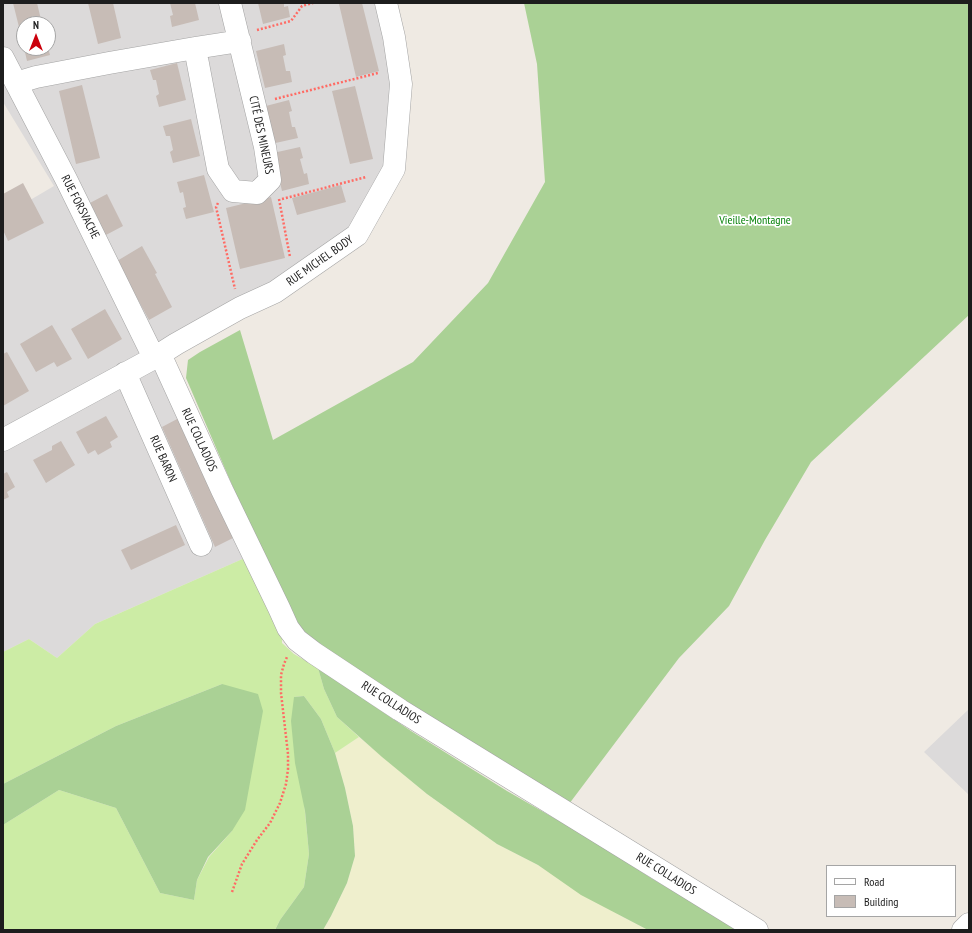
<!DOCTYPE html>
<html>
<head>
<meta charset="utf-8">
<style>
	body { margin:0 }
	#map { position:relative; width:972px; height:933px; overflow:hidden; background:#efeae3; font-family:"PT Sans Narrow",sans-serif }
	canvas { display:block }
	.frame { position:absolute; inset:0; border:4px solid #1d1d1d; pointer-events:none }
	.legend { position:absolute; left:826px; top:865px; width:130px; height:52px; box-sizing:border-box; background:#fff; border:1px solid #a5a5a5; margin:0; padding:5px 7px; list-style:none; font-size:12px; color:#1d1d1d }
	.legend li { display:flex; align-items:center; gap:8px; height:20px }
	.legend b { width:20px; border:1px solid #a5a5a5 }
	.north { position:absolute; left:16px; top:16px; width:40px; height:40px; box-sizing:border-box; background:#fff; border:1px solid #a5a5a5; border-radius:50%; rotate:0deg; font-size:11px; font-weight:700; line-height:16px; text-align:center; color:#1d1d1d }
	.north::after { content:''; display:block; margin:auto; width:14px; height:18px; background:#cb000c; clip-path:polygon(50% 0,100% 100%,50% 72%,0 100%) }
</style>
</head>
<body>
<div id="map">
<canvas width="972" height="933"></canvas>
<div class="frame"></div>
<ul class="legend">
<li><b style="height:5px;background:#fff"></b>Road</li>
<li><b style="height:11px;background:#c7bcb6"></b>Building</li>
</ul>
<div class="north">N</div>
</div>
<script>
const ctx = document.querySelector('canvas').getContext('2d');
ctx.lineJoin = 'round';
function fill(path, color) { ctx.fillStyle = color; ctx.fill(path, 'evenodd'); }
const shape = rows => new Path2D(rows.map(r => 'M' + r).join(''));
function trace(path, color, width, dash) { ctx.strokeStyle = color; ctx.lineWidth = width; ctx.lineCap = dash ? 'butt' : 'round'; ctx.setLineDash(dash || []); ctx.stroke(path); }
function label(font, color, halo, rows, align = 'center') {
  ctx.font = font + ' "PT Sans Narrow",sans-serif'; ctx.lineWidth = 3.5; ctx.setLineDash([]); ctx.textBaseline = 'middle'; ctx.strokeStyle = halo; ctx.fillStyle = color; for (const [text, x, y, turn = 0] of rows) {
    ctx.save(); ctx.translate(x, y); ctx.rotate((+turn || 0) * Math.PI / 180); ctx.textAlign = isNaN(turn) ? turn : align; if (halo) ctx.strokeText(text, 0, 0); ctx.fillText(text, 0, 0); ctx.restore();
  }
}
fill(shape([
	[3,3,386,3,394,169,357,235,154,356,247,557,95,624,57,658,29,639,3,652,3,216,54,186,3,102],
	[24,24,48,24,48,48,24,48],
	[969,709,969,795,924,752]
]), '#dcdada');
fill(shape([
	[359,737,427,794,497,844,538,865,621,916,648,930,323,930,331,916,347,883,355,856,353,826,345,788,335,753]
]), '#efefcd');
fill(shape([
	[247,557,282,637,282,643,294,654,318,668,324,689,337,717,359,737,335,753,321,719,304,696,294,697,309,854,304,887,280,920,275,930,3,930,3,825,59,790,116,808,160,893,194,900,197,880,209,857,232,831,222,684,116,726,3,784,3,652,29,639,57,658,95,624]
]), '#cceca5');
fill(shape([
	[524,3,969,3,969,315,811,462,765,540,729,606,679,658,569,804,311,643,285,608,186,378,188,360,200,352,240,330,273,440,413,362,488,283,545,182,537,64],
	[318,668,411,731,507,791,594,841,651,878,739,930,648,930,581,895,538,865,497,844,427,794,382,757,337,717,324,689],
	[222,684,258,694,263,711,245,810,232,831,208,857,197,880,194,900,160,893,116,808,59,790,3,825,3,784,116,726],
	[304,696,321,719,335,753,345,788,353,826,355,856,347,883,331,916,323,930,275,930,280,920,304,887,309,854,305,811,295,763,291,721,294,697]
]), '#aad195');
fill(shape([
	[13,3,37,3,42,24,24,24,24,47],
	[88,3,113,3,121,38,98,44],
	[170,3,195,3,199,20,172,27,170,16,173,15],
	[258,3,284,3,284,7,288,6,290,17,263,24],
	[344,3,362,3,379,71,356,77,339,4],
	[284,44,286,55,283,56,286,71,290,71,292,82,265,88,256,51],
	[24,48,48,48,50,55,27,61],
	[177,63,186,100,159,107,156,96,159,94,156,80,153,80,150,70],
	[82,85,100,158,76,164,59,91],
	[355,86,373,159,350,164,332,91],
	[289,100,292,111,289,112,292,127,295,127,298,138,271,144,262,107],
	[191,119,200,156,173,163,170,152,173,150,170,136,166,136,163,126],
	[300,147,303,158,300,159,304,174,307,173,309,184,282,191,273,153],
	[204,175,214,212,186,219,183,208,186,207,183,192,180,193,177,182],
	[23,183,44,223,8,241,3,230,3,194],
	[341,185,346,202,297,215,292,198],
	[107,194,123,226,104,236,88,204],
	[271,197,285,258,240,269,226,208],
	[142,246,157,273,155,274,172,307,149,320,117,261],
	[105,309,122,339,88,359,71,329],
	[52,325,72,359,57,367,54,362,36,372,20,344],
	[7,352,29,391,3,406,3,354],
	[106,416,118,437,110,442,112,447,98,455,95,450,88,454,76,432],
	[179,418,235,537,215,547,162,427],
	[61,441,75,465,46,483,33,460,52,450,52,446],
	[7,472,15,487,7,492,9,497,3,500,3,474],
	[176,525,185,545,131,570,121,550]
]), '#c7bcb6');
const minor = shape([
	[195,48,218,169,233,191,257,193,270,180,265,147,230,3],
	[3,58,66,179,154,358],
	[16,83,36,77,109,63,195,48,240,41],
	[160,354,222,490,279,608,288,628,297,640,314,653,400,710,757,930],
	[125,373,201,545],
	[3,440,154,358,176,344,240,308,275,292,357,235,394,169,401,84,394,37,386,3],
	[963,930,969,924]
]);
trace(minor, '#a4a4a4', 23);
trace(shape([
	[257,30,291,21,302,6,313,3],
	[275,99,378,73],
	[279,199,290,257],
	[282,199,366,177],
	[218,203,216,207,235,289],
	[232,892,242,864,257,840,270,823,280,803,286,784,288,769,288,754,281,693,281,675,284,664,287,657]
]), '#ff6b64', 2.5, [2, 2]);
trace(minor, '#fff', 22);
label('12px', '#1d1d1d', '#fff', [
	["CITÉ DES MINEURS",261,135,78],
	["RUE FORSVACHE",80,207,63],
	["RUE MICHEL BODY",320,261,-35],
	["RUE COLLADIOS",199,440,65],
	["RUE BARON",163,459,66],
	["RUE COLLADIOS",391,703,33],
	["RUE COLLADIOS",666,874,32]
]);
label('12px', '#068109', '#fff', [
	["Vieille-Montagne",755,221]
]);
</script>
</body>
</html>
